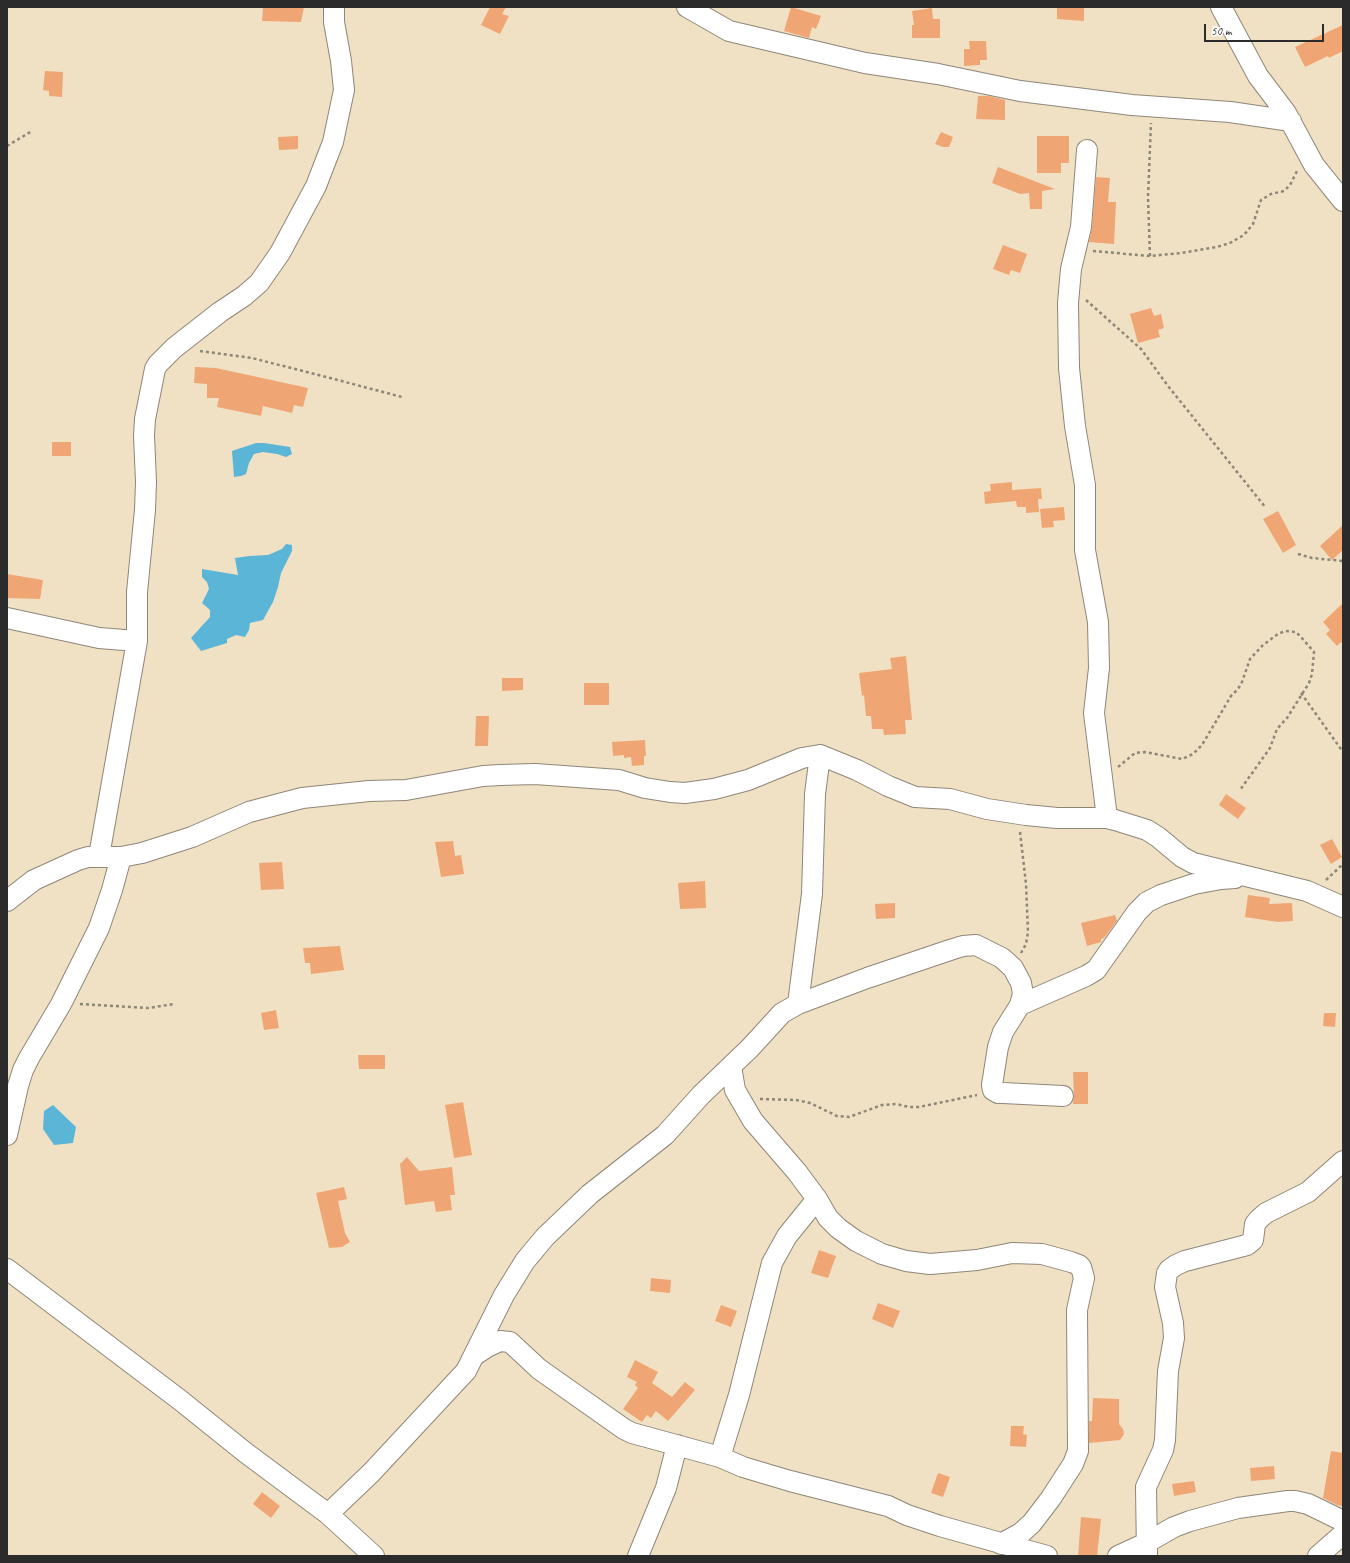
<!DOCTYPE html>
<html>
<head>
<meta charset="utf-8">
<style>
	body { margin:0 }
	#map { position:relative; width:1350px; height:1563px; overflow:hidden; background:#f0e1c4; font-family:Caveat,sans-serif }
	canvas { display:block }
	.frame { position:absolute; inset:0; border:8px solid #2b2b2b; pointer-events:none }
	.scale { position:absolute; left:1204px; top:24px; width:120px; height:18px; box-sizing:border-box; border:2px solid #2b2b2b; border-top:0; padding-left:5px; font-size:12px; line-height:14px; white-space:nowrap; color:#2b2b2b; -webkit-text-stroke:3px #fff; paint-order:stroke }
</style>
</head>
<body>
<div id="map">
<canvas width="1350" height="1563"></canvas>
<div class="frame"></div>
<div class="scale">50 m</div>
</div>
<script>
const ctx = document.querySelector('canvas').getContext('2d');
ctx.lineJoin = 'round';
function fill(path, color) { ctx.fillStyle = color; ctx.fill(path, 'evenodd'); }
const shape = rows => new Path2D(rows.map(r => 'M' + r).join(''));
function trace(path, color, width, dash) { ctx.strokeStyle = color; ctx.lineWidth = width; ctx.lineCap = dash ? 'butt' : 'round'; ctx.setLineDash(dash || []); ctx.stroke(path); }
fill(shape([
	[256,443,264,443,290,447,292,454,286,457,277,454,263,452,254,454,249,463,246,474,241,476,234,477,232,451],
	[286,544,292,545,292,551,281,573,278,587,273,602,263,620,250,623,249,630,245,637,236,635,227,639,227,643,201,651,191,638,210,617,210,610,202,603,209,589,207,582,202,577,202,569,238,575,235,558,249,556,268,555,282,549],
	[53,1105,76,1127,73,1143,54,1145,43,1129,44,1111]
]), '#5ab5d7');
fill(shape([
	[263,7,304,7,301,22,262,21],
	[490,7,506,7,502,14,509,16,500,34,481,25],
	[791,7,821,16,816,29,812,27,809,38,784,31],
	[1057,7,1084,7,1084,21,1057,19],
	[932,8,933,19,940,19,940,38,912,38,912,25,914,25,912,11],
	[1343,25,1343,51,1329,58,1328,56,1305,67,1295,47],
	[969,41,986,41,987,60,980,60,980,65,964,66,964,49,970,49],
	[45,71,63,72,62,97,49,96,49,91,43,90],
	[978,96,989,96,1005,100,1005,120,976,119],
	[941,132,953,137,949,147,943,147,935,144],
	[298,136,298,149,279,150,278,137],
	[1037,136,1069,136,1069,163,1061,163,1061,173,1037,173],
	[998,167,1029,179,1055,189,1042,191,1042,209,1030,209,1029,193,1020,194,992,183],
	[1096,177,1110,178,1108,202,1116,202,1114,244,1089,242,1092,228],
	[1003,245,1027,254,1020,273,1011,270,1009,275,993,269],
	[1151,308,1154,316,1161,314,1164,328,1158,330,1160,337,1138,343,1130,314],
	[195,367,216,368,308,388,303,407,294,405,292,413,263,406,261,416,217,407,219,398,207,398,207,384,194,383],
	[52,442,71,442,71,456,52,456],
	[1012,482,1012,490,1041,488,1042,499,1038,499,1039,512,1026,513,1026,507,1017,507,1016,501,985,504,984,492,991,491,990,484],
	[1064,507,1065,520,1053,521,1054,527,1042,528,1040,509],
	[1278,511,1296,545,1283,553,1263,519],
	[1343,525,1343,550,1332,560,1320,546],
	[7,574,43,580,40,599,7,598],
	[1343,603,1343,644,1341,642,1337,646,1326,634,1330,630,1323,622],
	[906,656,912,720,905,720,906,734,884,735,883,729,872,729,871,716,866,716,864,695,862,696,859,673,892,669,890,658],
	[502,678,523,678,523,690,502,691],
	[584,683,609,683,609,705,584,705],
	[476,716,489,716,488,746,475,746],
	[645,740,646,756,644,756,644,765,632,766,631,757,624,758,624,755,613,756,612,742],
	[1226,794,1246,808,1238,819,1219,805],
	[1332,839,1342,857,1331,864,1320,845],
	[453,841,455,856,461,855,464,874,441,877,435,842],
	[282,862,284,889,261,890,259,863],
	[705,881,706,908,680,909,678,883],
	[1248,895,1270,898,1269,904,1292,903,1293,921,1278,922,1245,917],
	[895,903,895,918,876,919,875,904],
	[1115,915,1117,921,1104,938,1101,939,1101,942,1087,946,1081,923],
	[340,946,344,970,311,974,310,963,305,963,303,948],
	[276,1010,279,1028,264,1030,261,1013],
	[1324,1013,1336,1013,1335,1027,1323,1026],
	[358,1055,385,1055,385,1069,359,1069],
	[1073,1072,1088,1072,1088,1104,1073,1104,1074,1096],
	[463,1102,472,1155,454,1158,445,1105],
	[407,1157,419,1171,452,1167,455,1195,450,1195,452,1210,436,1212,434,1201,405,1205,400,1164],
	[344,1187,347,1199,338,1201,345,1233,350,1242,342,1247,329,1248,316,1193],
	[819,1250,836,1256,828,1278,811,1273],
	[651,1278,671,1280,670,1293,650,1291],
	[878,1303,900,1311,893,1328,872,1319],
	[721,1305,737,1311,731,1327,715,1321],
	[635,1360,658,1372,652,1383,672,1397,685,1382,695,1390,668,1421,656,1411,651,1418,647,1415,642,1422,623,1409,638,1388,635,1385,637,1382,627,1377],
	[1093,1398,1119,1399,1119,1424,1123,1429,1124,1434,1120,1440,1089,1443,1089,1421,1092,1421],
	[1011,1426,1024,1426,1023,1434,1027,1435,1026,1447,1010,1446],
	[1331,1451,1343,1453,1343,1506,1337,1505,1323,1498],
	[1274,1466,1275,1479,1251,1481,1250,1468],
	[938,1473,950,1477,943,1497,931,1493],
	[1194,1481,1196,1492,1174,1496,1172,1484],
	[262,1492,280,1506,271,1518,253,1504],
	[1081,1517,1101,1519,1097,1556,1078,1556]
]), '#f0a674');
const minor = shape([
	[687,7,729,31,865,63,938,74,1020,91,1132,105,1230,112,1291,121],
	[1221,7,1258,76,1286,113,1314,165,1343,201],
	[1087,150,1081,227,1071,269,1068,303,1069,368,1075,426,1085,485,1085,550,1098,622,1099,668,1094,713,1107,818],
	[7,618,99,638,137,641],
	[99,856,137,641,137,592,145,510,146,482,144,435,145,419,155,369,158,364,174,348,220,312,244,296,259,283,280,253,316,186,333,142,344,90,341,61,334,22,334,7],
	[7,901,34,880,78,860,88,857,121,857,142,853,192,837,249,812,302,798,369,791,406,790,483,776,500,775,535,774,619,780,645,788,670,792,685,793,714,789,748,780,802,758,820,755,857,770,888,786,915,797,950,799,987,809,1026,815,1057,818,1107,818,1115,820,1147,830,1158,837,1182,857,1193,863,1307,891,1343,907],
	[798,1004,812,894,815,794,820,755],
	[1020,1005,1086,976,1096,970,1137,912,1147,902,1161,895,1194,884,1221,879,1235,878],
	[731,1066,735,1090,753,1121,797,1172,817,1199,828,1218,838,1228,856,1241,882,1254,906,1261,930,1264,977,1260,1012,1253,1042,1254,1071,1262,1079,1265,1081,1267,1084,1278,1077,1310,1078,1451,1073,1464,1051,1498,1032,1523,1021,1533,1001,1544],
	[7,1135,18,1086,23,1070,29,1058,61,1004,99,928,112,890,121,857],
	[7,1269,180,1400,246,1453,328,1514,374,1556],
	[475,1355,487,1347,500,1341,510,1342,539,1369,624,1429,632,1433,720,1457,743,1467,790,1481,888,1506,907,1515,940,1526,1047,1556],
	[720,1457,739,1395,772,1263,787,1236,817,1199],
	[328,1514,371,1473,466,1371,504,1295,525,1261,545,1237,590,1194,665,1135,701,1095,750,1048,782,1013,798,1004,867,978,950,950,963,946,976,945,1002,958,1013,968,1021,983,1023,994,1020,1005,1003,1032,998,1047,992,1085,993,1090,998,1093,1003,1093,1063,1096],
	[638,1556,666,1488,677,1445],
	[1118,1556,1146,1543,1174,1527,1190,1521,1238,1508,1288,1501,1295,1501,1308,1504,1343,1521],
	[1147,1556,1146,1487,1163,1450,1165,1440,1168,1371,1174,1338,1173,1323,1165,1287,1167,1273,1169,1270,1176,1265,1185,1261,1247,1245,1253,1240,1255,1224,1259,1219,1266,1213,1308,1192,1343,1161],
	[1318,1556,1343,1534]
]);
trace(minor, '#8e8678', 22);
trace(shape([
	[7,146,32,131],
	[1093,251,1150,256,1181,253,1217,247,1230,243,1244,235,1253,224,1261,200,1271,194,1284,191,1290,185,1297,171],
	[1150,256,1148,197,1151,123],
	[1086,300,1141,349,1168,386,1266,508],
	[200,351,252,358,330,378,402,397],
	[1298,554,1312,558,1343,561],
	[1301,693,1343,752],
	[1118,767,1135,753,1145,752,1182,759,1193,754,1202,745,1231,696,1238,689,1242,682,1250,659,1263,645,1278,634,1285,631,1296,632,1301,637,1314,652,1312,674,1309,683,1287,718,1277,729,1270,748,1240,790],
	[1020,832,1026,884,1028,932,1026,944,1021,953],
	[1326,880,1343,864],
	[80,1004,148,1008,174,1004],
	[760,1099,796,1100,810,1103,837,1116,849,1117,882,1105,896,1104,909,1107,919,1107,977,1095]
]), '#8e8678', 2.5, [3, 3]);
trace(minor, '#fff', 20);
</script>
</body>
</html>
